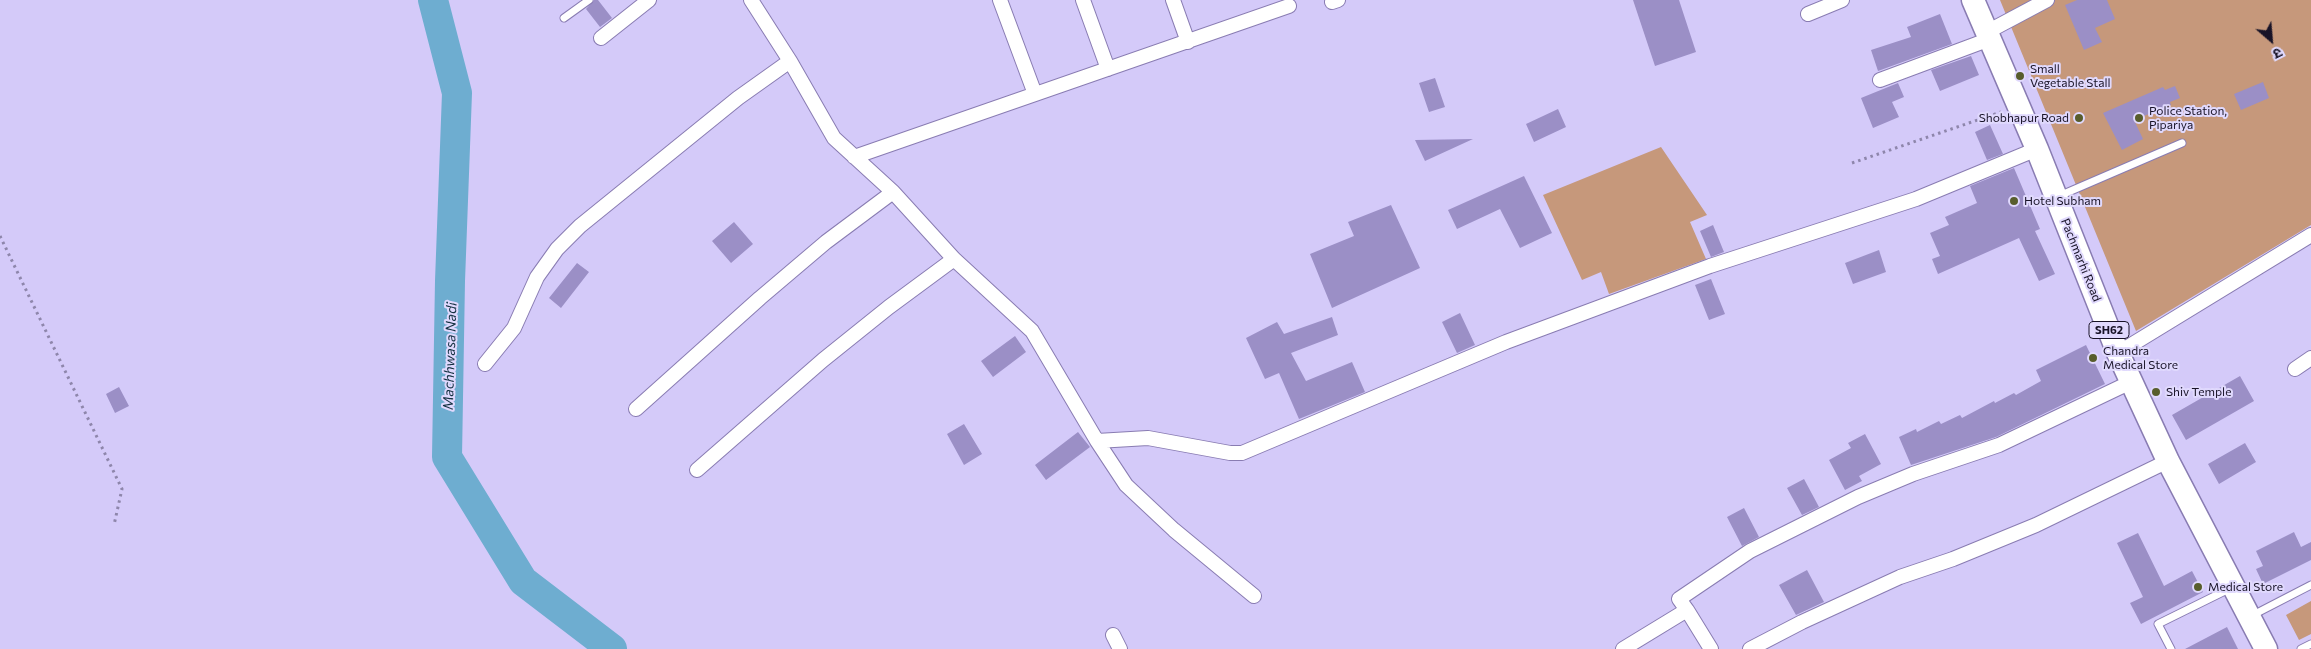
<!DOCTYPE html>
<html>
<head>
<meta charset="utf-8">
<style>
	body { margin:0 }
	#map { position:relative; width:2311px; height:649px; overflow:hidden; background:#d4caf9; font-family:Commissioner,"Noto Sans Devanagari",sans-serif }
	canvas { display:block }
	.north { position:absolute; left:2246px; top:15px; width:50px; height:50px; -webkit-text-stroke:4px #e0d9fd; paint-order:stroke; rotate:153deg; font-size:14px; font-weight:700; line-height:20px; text-align:center; color:#181327 }
	.north::after { content:''; display:block; margin:auto; width:18px; height:22px; background:#181327; clip-path:polygon(50% 0,100% 100%,50% 72%,0 100%) }
</style>
</head>
<body>
<div id="map">
<canvas width="2311" height="649"></canvas>
<div class="north">उ</div>
</div>
<script>
const ctx = document.querySelector('canvas').getContext('2d');
ctx.lineJoin = 'round';
function fill(path, color) { ctx.fillStyle = color; ctx.fill(path, 'evenodd'); }
const shape = rows => new Path2D(rows.map(r => 'M' + r).join(''));
function trace(path, color, width, dash) { ctx.strokeStyle = color; ctx.lineWidth = width; ctx.lineCap = dash ? 'butt' : 'round'; ctx.setLineDash(dash || []); ctx.stroke(path); }
function label(font, color, halo, rows, align = 'center') {
  ctx.font = font + ' Commissioner,sans-serif'; ctx.lineWidth = 4; ctx.setLineDash([]); ctx.textBaseline = 'middle'; ctx.strokeStyle = halo; ctx.fillStyle = color; for (const [text, x, y, turn = 0] of rows) {
    ctx.save(); ctx.translate(x, y); ctx.rotate((+turn || 0) * Math.PI / 180); ctx.textAlign = isNaN(turn) ? turn : align; if (halo) ctx.strokeText(text, 0, 0); ctx.fillText(text, 0, 0); ctx.restore();
  }
}
fill(shape([
	[2000,0,2311,0,2311,225,2136,331],
	[1661,147,1707,215,1690,222,1706,259,1609,294,1601,272,1582,280,1543,195],
	[2311,601,2311,634,2299,640,2286,615]
]), '#c6987b');
trace(shape([
	[433,0,457,93,450,281,447,457,523,581,612,649]
]), '#6eadd0', 30);
fill(shape([
	[594,0,598,0,612,18,600,27,586,9],
	[1633,0,1679,0,1696,52,1655,66],
	[2077,0,2107,0,2115,19,2095,28,2102,42,2084,50,2065,5],
	[1940,14,1952,44,1878,71,1871,50,1911,37,1907,27],
	[1971,56,1979,75,1940,91,1931,70],
	[1435,78,1445,107,1429,112,1419,83],
	[2263,82,2269,98,2241,110,2234,94],
	[1898,83,1904,97,1892,102,1899,117,1873,128,1861,98],
	[2175,86,2180,98,2170,102,2171,105,2134,120,2143,139,2122,150,2103,113,2163,87,2165,90],
	[1558,109,1566,127,1534,142,1526,124],
	[1990,125,2003,154,1987,160,1975,132],
	[1473,139,1425,161,1415,140],
	[2014,168,2040,229,2035,231,2055,274,2039,281,2019,238,1938,274,1932,259,1940,256,1930,233,1949,225,1945,217,1977,203,1970,186],
	[1524,176,1552,233,1520,248,1500,209,1457,229,1448,210],
	[1391,205,1420,268,1332,308,1310,254,1354,236,1348,222],
	[734,222,753,244,731,263,712,241],
	[1713,225,1724,252,1711,257,1700,231],
	[1879,250,1886,272,1853,284,1845,263],
	[577,263,589,272,561,308,549,298],
	[1711,279,1725,314,1709,320,1695,285],
	[1460,313,1475,345,1457,353,1442,322],
	[1332,317,1338,335,1291,353,1306,381,1352,362,1365,392,1299,419,1279,373,1265,379,1246,338,1277,322,1284,334],
	[1015,336,1026,352,993,377,981,361],
	[2086,345,2105,384,1996,437,1911,465,1899,437,1916,429,1917,432,1939,421,1941,424,1960,415,1962,418,1994,401,1995,403,2014,393,2016,395,2041,381,2036,370],
	[2240,376,2254,401,2186,440,2172,415],
	[119,387,129,406,115,413,106,394],
	[964,424,982,454,964,465,947,434],
	[1078,432,1090,447,1046,480,1035,465],
	[1865,434,1881,464,1859,476,1862,481,1845,490,1829,460,1851,448,1848,443],
	[2245,443,2256,462,2219,484,2208,464],
	[1804,479,1819,507,1802,515,1787,488],
	[1744,508,1759,537,1742,546,1727,517],
	[2294,532,2301,547,2311,542,2311,560,2263,584,2256,569,2263,566,2256,551],
	[2138,533,2164,586,2192,571,2203,592,2141,624,2130,603,2143,597,2117,543],
	[1807,570,1824,602,1796,615,1779,585],
	[2227,627,2238,649,2185,649]
]), '#9b8fc6');
const service = shape([
	[564,18,589,0],
	[2059,196,2182,143],
	[2251,616,2311,585],
	[2171,649,2158,624,2231,588],
	[2301,649,2311,644]
]);
const minor = shape([
	[751,0,790,61,834,138,893,192,954,259,1032,331,1097,441,1126,485,1174,530,1254,596],
	[1000,0,1035,94],
	[1083,0,1108,69],
	[1173,0,1188,42],
	[1332,2,1338,0],
	[1808,14,1842,0],
	[1987,32,2047,0],
	[601,38,649,0],
	[1880,80,1990,39],
	[854,157,1289,6],
	[2118,353,2311,235],
	[485,364,514,328,537,277,557,249,580,226,738,98,790,61],
	[2295,369,2311,358],
	[636,409,760,298,826,242,893,192],
	[1097,441,1148,438,1230,453,1242,453,1506,342,1710,266,1916,199,2037,149],
	[697,470,823,360,889,307,954,259],
	[1687,610,1679,599,1750,551,1858,497,1913,474,1999,445,2131,382],
	[1113,635,1120,649],
	[1623,649,1687,610,1711,649],
	[1750,649,1802,622,1900,577,1953,559,2036,525,2168,461]
]);
const primary = shape([
	[1973,0,2037,149,2118,353,2168,461,2266,649]
]);
trace(service, '#897cb2', 9);
trace(minor, '#897cb2', 16);
trace(primary, '#897cb2', 25);
trace(shape([
	[1852,163,2001,112],
	[0,236,122,489,114,525]
]), '#8e86ab', 3, [2.5, 4]);
trace(service, '#fff', 7);
trace(minor, '#fff', 14);
trace(primary, '#fff', 22);
for (const [x, y, r, color] of [
	[2020,76,5,"#585d2c"],
	[2079,118,5,"#585d2c"],
	[2139,118,5,"#585d2c"],
	[2014,201,5,"#585d2c"],
	[2093,358,5,"#585d2c"],
	[2156,392,5,"#585d2c"],
	[2198,587,5,"#585d2c"]
]) { const dot = new Path2D(); dot.arc(x, y, r, 0, 2 * Math.PI); ctx.fillStyle = color; ctx.fill(dot); trace(dot, '#e0d9fd', 2); }
for (const [x, y, w] of [
	[2109,330,40]
]) { const box = new Path2D(); box.roundRect(x - w / 2, y - 8.5, w, 17, 4); ctx.fillStyle = '#e0d9fd'; ctx.fill(box); trace(box, '#181327', 1); }
label('bold 11px', '#181327', null, [
	["SH62",2109,330]
]);
label('12px', '#181327', '#e0d9fd', [
	["Small",2030,69],
	["Vegetable Stall",2030,83],
	["Police Station,",2149,111],
	["Pipariya",2149,125],
	["Shobhapur Road",2069,118,"right"],
	["Hotel Subham",2024,201],
	["Chandra",2103,351],
	["Medical Store",2103,365],
	["Shiv Temple",2166,392],
	["Medical Store",2208,587]
], 'left');
label('12px', '#181327', '#e0d9fd', [
	["Pachmarhi Road",2081,260,68]
]);
label('italic 14px', '#143141', '#e0d9fd', [
	["Machhwasa Nadi",450,356,-88]
]);
</script>
</body>
</html>
